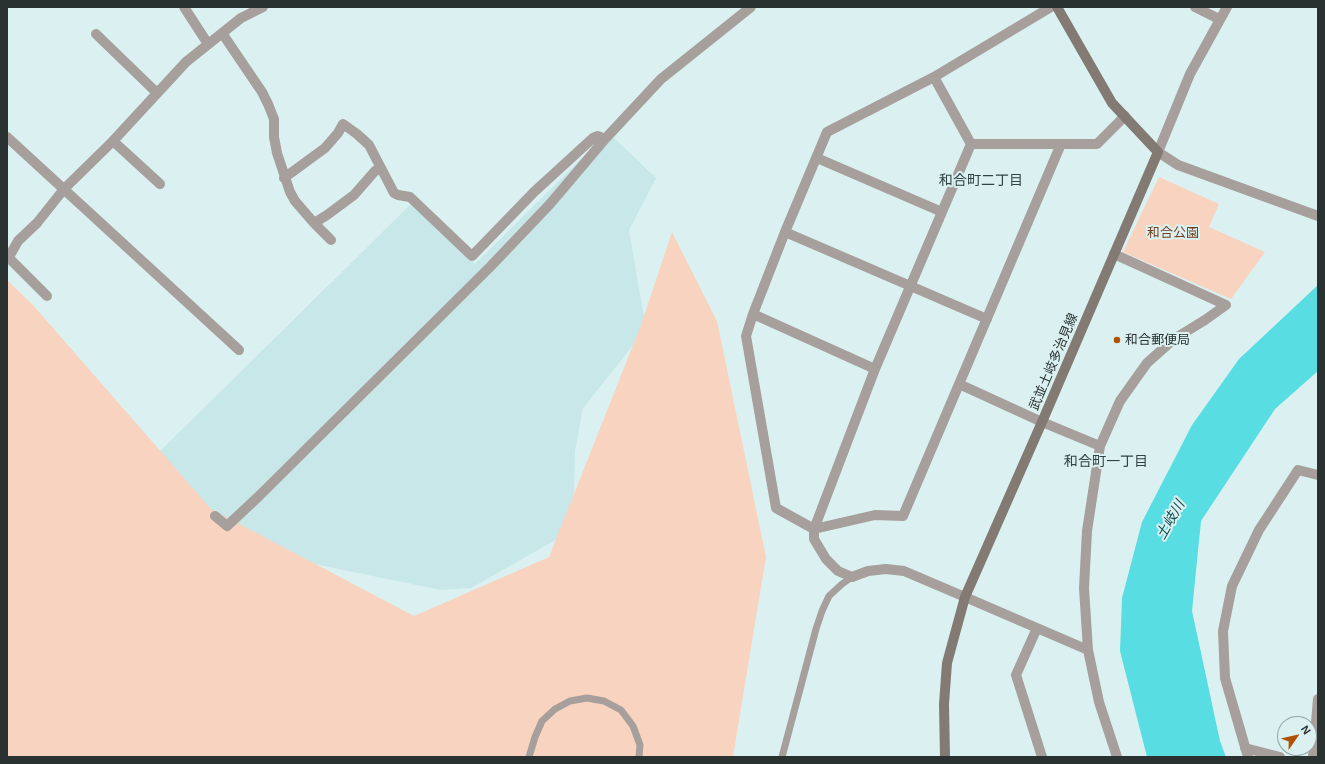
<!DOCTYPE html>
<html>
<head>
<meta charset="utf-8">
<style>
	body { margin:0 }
	#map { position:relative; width:1325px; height:764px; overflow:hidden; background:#dbf1f1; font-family:Arial,sans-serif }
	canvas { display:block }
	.frame { position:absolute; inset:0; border:8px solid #293131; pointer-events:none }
	.north { position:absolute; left:1277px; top:716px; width:40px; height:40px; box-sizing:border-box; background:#dbf1f1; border:1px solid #94a4a4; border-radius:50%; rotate:56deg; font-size:11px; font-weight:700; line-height:16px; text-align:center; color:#293131 }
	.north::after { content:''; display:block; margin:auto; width:14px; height:18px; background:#af5100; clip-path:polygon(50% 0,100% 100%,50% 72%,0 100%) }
</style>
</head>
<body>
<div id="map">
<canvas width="1325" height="764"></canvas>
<div class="frame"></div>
<div class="north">N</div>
</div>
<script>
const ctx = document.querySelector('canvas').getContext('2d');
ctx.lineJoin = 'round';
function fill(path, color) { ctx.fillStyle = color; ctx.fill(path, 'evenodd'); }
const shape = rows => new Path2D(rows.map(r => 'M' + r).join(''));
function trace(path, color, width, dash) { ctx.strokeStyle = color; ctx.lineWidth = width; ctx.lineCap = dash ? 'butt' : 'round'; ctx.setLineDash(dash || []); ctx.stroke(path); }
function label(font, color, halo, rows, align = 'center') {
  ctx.font = font + ' Arial,"Noto Sans JP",sans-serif'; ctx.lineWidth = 4; ctx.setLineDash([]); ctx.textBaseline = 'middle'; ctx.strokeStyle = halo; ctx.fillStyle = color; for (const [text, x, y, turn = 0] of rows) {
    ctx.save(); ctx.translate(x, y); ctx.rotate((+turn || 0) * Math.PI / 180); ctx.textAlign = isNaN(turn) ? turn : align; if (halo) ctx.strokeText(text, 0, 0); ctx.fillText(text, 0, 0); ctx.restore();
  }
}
fill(shape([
	[608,132,656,178,629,230,646,329,583,408,575,451,573,530,471,588,441,590,231,547,151,460,412,203,475,264]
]), '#c8e7e8');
fill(shape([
	[1159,177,1219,204,1209,227,1265,252,1231,299,1123,252],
	[672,232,717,321,766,557,733,757,7,757,7,280,32,304,211,509,414,616,549,557,641,325]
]), '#f8d3bf');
fill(shape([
	[1318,285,1318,371,1275,409,1201,521,1192,611,1220,741,1226,757,1147,757,1120,651,1122,598,1142,522,1192,425,1239,359]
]), '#58dde3');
trace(shape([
	[529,757,535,737,542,721,555,709,570,701,587,698,604,701,621,710,633,726,640,745,639,757],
	[782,757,816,629,822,611,829,596,842,584,852,577]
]), '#a69f9b', 7);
trace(shape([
	[184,7,208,44],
	[1195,7,1219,19],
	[222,33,262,92,268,104,274,119,274,137,277,153,290,192,295,201,314,223,331,240],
	[96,34,157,93],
	[934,77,971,144],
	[7,137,239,350],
	[113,141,160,184],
	[971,144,1097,144,1125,116],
	[1158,152,1190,74,1227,7],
	[817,158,942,212],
	[284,178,325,148,338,133,343,124,357,134,369,145,394,193,398,195,410,197,472,256,534,192,593,138,598,136,605,139],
	[314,223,327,215,354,195,375,171,381,168],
	[785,232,987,319],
	[1114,254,1226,305,1205,320,1174,339,1147,363,1120,401,1100,446,1087,531,1084,588,1088,650,1099,702,1117,757],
	[7,256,47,296],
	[9,257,18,241,37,223,64,189,113,141,186,62,241,18,263,7],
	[753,314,746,336,776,508,814,529,875,515,903,516,1061,144],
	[875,369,753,314,785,232,827,132,934,77,1051,7],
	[959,384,1042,422,1100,446],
	[215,516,227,526,258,497,490,267,550,204,605,139,661,79,751,7],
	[852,577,838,571,826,559,814,539,814,529,875,369,971,144],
	[965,597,1088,650],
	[1037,628,1016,675,1042,757],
	[1245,748,1280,757],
	[1248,757,1225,678,1223,631,1232,586,1259,530,1298,470,1318,475],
	[1313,757,1318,699]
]), '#a69f9b', 10);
trace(shape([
	[1158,152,1178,165,1318,216],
	[852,577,868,571,886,569,904,571,965,597]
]), '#a69f9b', 10);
trace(shape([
	[945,757,944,704,947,663,965,597,1042,422,1158,152,1112,103,1057,7]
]), '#847a74', 10);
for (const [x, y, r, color] of [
	[1117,340,4,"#af5100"]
]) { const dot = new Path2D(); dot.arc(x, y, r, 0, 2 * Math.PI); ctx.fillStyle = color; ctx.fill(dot); trace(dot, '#dbf1f1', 1.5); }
label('13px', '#723d1c', '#dbf1f1', [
	["和合公園",1173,233]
]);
label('13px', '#293131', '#dbf1f1', [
	["和合郵便局",1125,340]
], 'left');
label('13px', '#293131', '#dbf1f1', [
	["武並土岐多治見線",1054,362,-67]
]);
label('14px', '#324344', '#dbf1f1', [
	["和合町二丁目",981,181],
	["和合町一丁目",1106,462]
]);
label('italic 14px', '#124d4f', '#dbf1f1', [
	["土岐川",1171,520,-60]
]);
</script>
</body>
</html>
